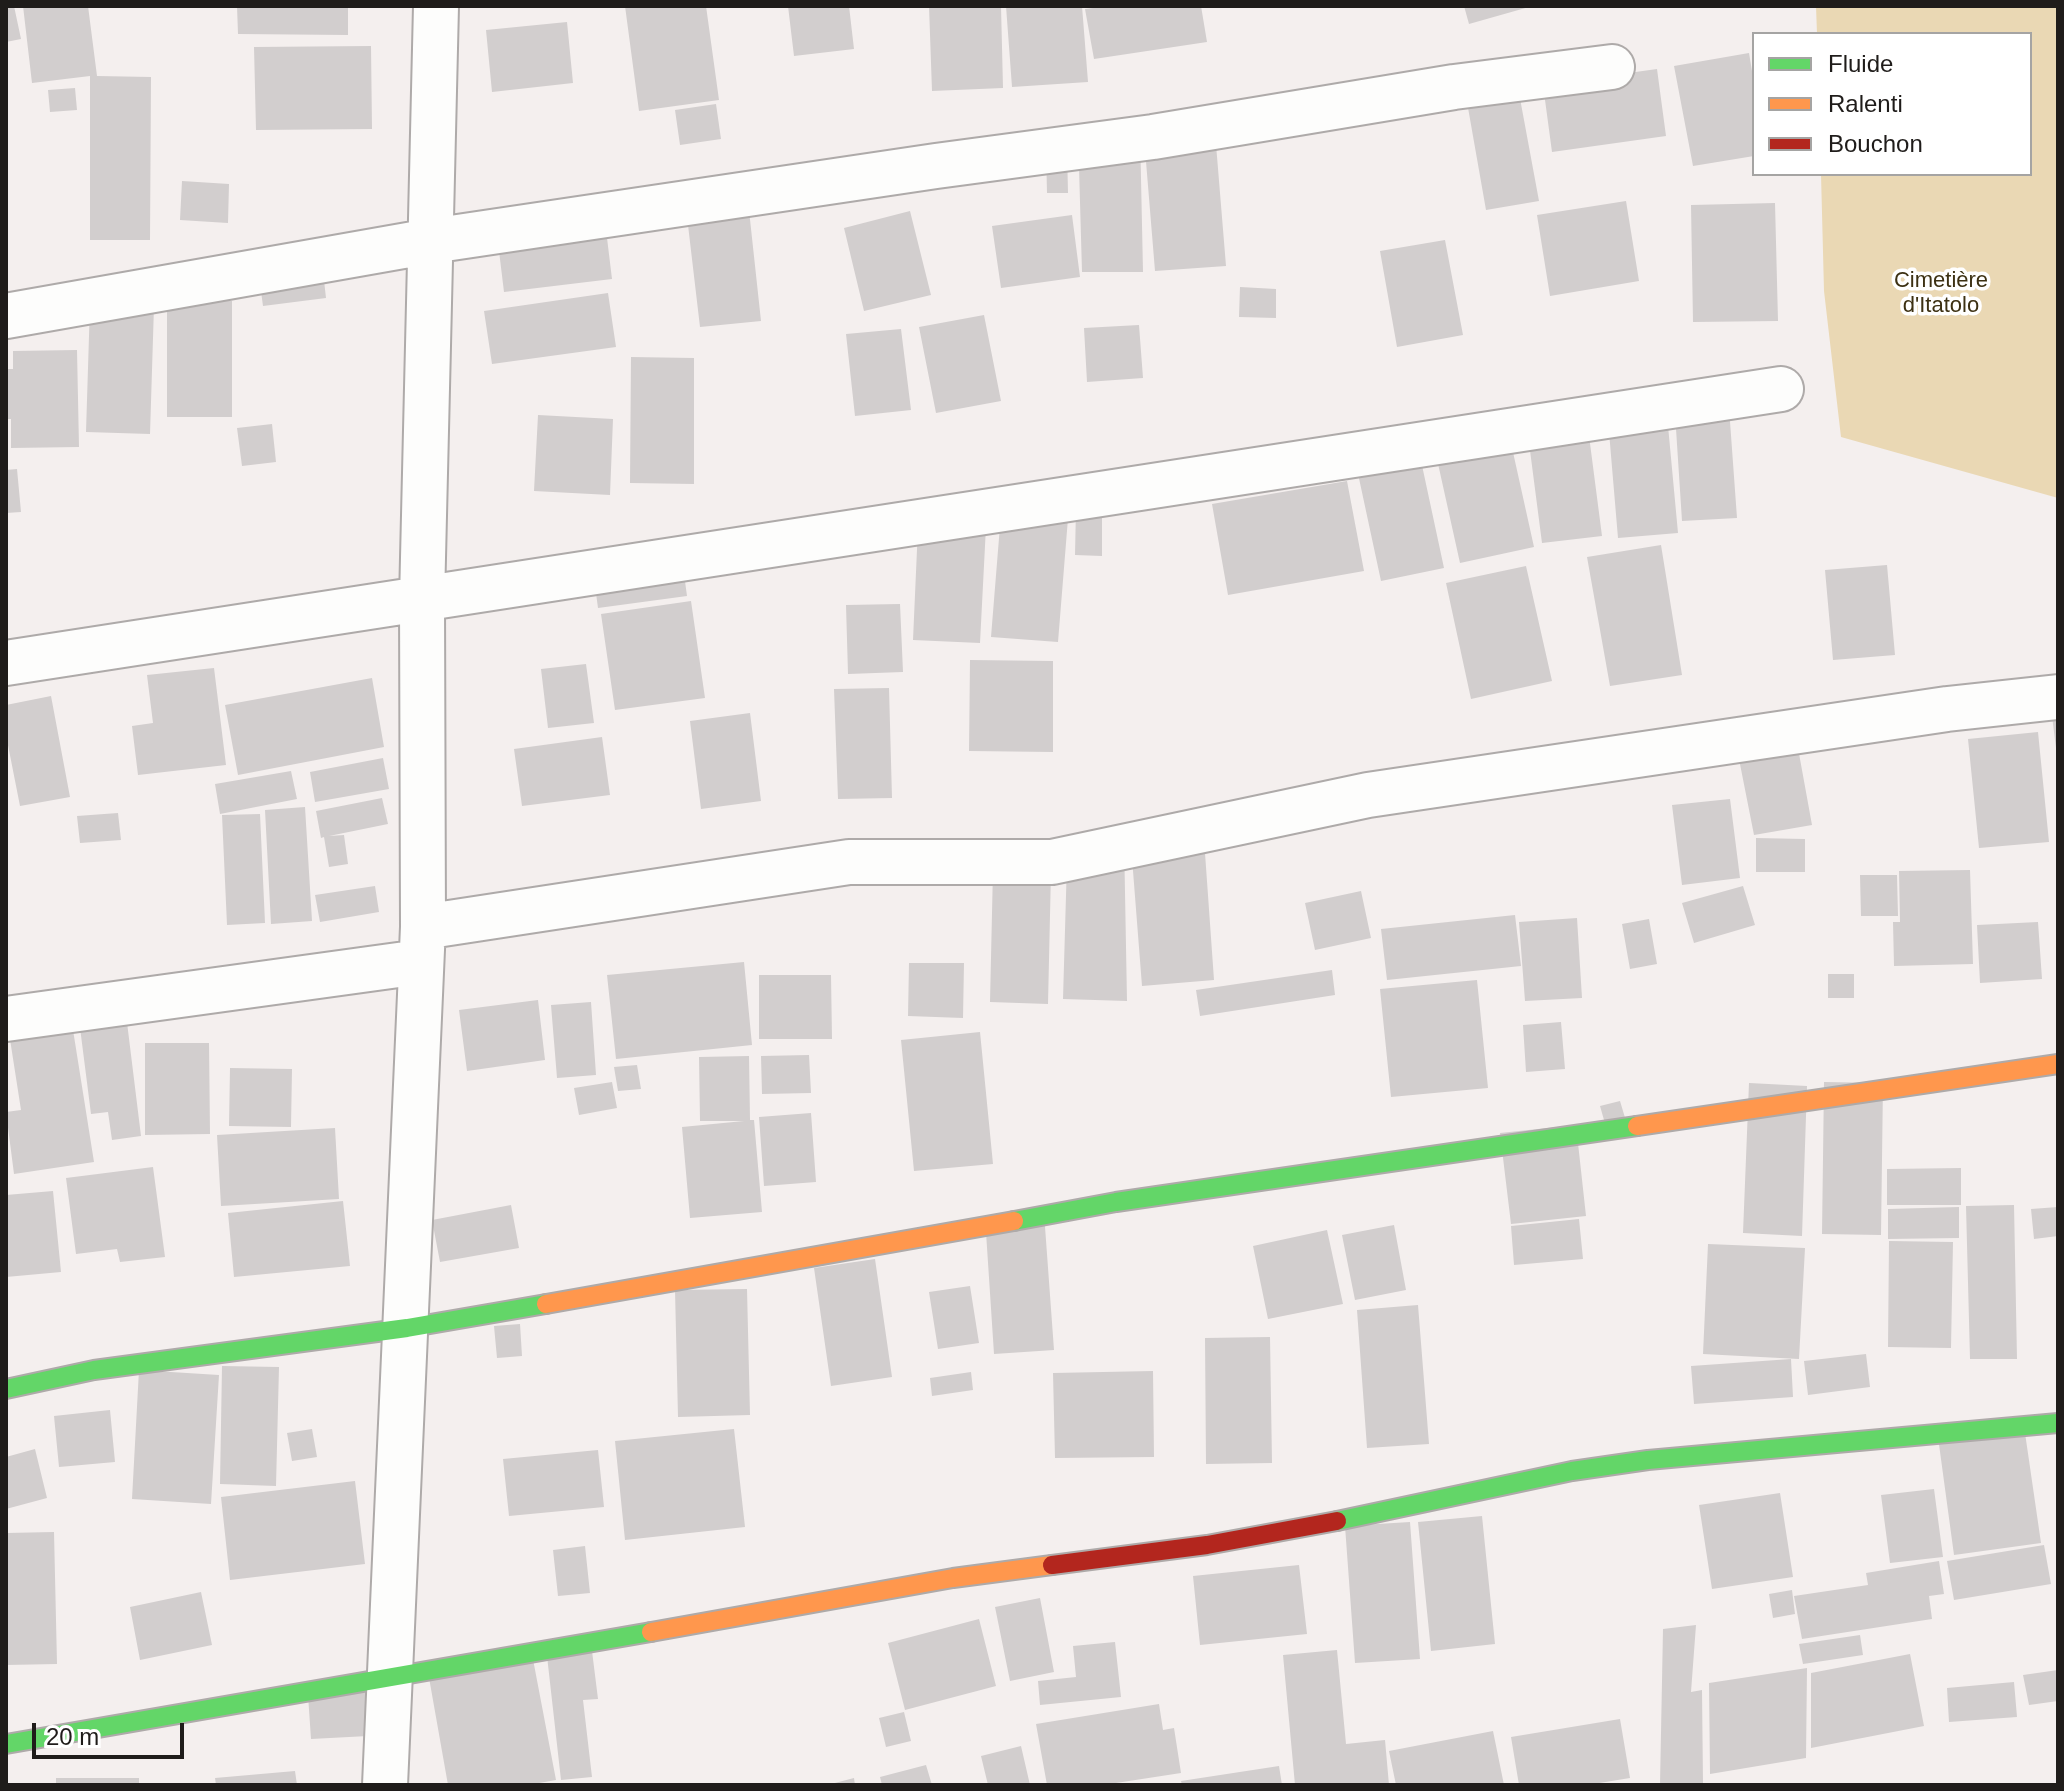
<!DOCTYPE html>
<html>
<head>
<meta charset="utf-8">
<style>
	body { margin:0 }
	#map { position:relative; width:2064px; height:1791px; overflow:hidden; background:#f4efee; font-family:Helvetica,sans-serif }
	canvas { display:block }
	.frame { position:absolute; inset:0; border:8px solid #1f1c1a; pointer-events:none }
	.legend { position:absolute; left:1752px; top:32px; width:280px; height:144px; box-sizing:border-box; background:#fff; border:2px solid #a5a4a3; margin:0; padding:10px 14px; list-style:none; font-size:24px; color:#1f1c1a }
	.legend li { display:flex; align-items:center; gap:16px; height:40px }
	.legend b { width:40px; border:2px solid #a5a4a3 }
	.scale { position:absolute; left:32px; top:1723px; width:152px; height:36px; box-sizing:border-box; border:4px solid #1f1c1a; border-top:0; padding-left:10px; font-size:24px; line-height:28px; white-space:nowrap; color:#1f1c1a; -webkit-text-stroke:6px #fff; paint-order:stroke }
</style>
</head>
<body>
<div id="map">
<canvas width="2064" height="1791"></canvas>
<div class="frame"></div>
<ul class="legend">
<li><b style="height:10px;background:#63d668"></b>Fluide</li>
<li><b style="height:10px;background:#ff974d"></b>Ralenti</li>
<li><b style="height:10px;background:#b3261e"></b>Bouchon</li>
</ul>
<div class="scale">20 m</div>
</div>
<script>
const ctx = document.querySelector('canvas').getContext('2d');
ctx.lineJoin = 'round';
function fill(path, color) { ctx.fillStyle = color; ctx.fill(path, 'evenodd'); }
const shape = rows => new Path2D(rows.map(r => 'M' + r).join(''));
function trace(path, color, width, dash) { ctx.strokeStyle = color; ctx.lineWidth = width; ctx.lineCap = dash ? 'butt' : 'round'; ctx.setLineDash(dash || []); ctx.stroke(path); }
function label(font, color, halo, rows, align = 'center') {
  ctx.font = font + ' Helvetica,sans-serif'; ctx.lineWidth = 7; ctx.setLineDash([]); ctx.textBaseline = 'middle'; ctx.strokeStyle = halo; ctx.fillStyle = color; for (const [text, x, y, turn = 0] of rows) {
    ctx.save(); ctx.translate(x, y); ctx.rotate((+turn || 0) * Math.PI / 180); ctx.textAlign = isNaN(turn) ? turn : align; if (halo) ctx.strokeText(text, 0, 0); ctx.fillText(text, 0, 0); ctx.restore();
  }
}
fill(shape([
	[1816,6,2058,6,2058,498,1841,437,1824,291,1821,174,2030,174,2030,34,1817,34]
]), '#ead8b4');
fill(shape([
	[6,6,14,6,21,39,6,42],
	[23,6,88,6,97,76,151,77,150,240,90,240,90,76,32,83],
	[237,6,348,6,348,35,238,34],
	[625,6,706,6,719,100,639,111],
	[788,6,849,6,854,49,794,56],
	[929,6,1001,6,1003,88,932,91],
	[1006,6,1082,6,1088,82,1012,87],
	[1109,6,1201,6,1207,42,1094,59,1085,9],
	[1464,6,1529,6,1529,7,1469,24],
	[567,22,573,83,492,92,486,30],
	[371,46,372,129,256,130,254,47],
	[1749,53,1754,83,1754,156,1693,166,1674,66],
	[1657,69,1666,136,1552,152,1543,85],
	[75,88,77,110,50,112,48,90],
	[1519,93,1539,201,1486,210,1467,102],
	[716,104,721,139,680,145,675,110],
	[1214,120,1226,266,1155,271,1143,125],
	[1140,131,1143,272,1082,272,1078,132],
	[1067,149,1068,193,1047,193,1046,150],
	[182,181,229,184,228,223,180,220],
	[748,201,761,321,700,327,686,208],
	[1626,201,1639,281,1550,296,1537,215],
	[1775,203,1778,321,1693,322,1691,205],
	[603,205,612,279,504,292,499,251],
	[910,211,931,295,864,311,844,228],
	[1072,215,1080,277,1001,288,992,226],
	[1445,240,1463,335,1397,347,1380,251],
	[321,254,326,298,263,306,257,262],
	[1240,287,1276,289,1276,318,1239,317],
	[608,293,616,347,492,364,484,311],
	[167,301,232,301,232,417,167,417],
	[90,304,154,306,150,434,86,432],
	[984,315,1001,401,936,413,919,327],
	[1139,325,1143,378,1087,382,1084,328],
	[901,329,911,410,855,416,846,334],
	[77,350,79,447,11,448,11,419,6,419,6,369,13,369,13,351],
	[631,357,694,358,694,484,630,483],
	[1728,394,1737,518,1682,521,1674,398],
	[538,415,613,419,610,495,534,491],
	[1667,415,1678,533,1618,538,1608,420],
	[1505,416,1534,547,1460,563,1431,432],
	[272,424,276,462,242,466,237,428],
	[1414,428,1444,568,1381,581,1351,441],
	[1588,428,1602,536,1542,543,1528,435],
	[17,469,21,512,6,513,6,470],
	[1347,481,1364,571,1228,595,1212,504],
	[1002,501,1069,506,1058,642,991,637],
	[919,504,987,507,980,643,913,640],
	[1076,508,1102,509,1102,556,1075,555],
	[1661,545,1682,675,1610,686,1587,557],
	[682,559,687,596,598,608,593,571],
	[1887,565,1895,655,1833,660,1825,570],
	[1526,566,1552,681,1471,699,1446,583],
	[691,601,705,698,615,710,601,614],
	[900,604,903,672,848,674,846,605],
	[970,660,1053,661,1053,752,969,751],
	[586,664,594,723,548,728,541,669],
	[214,668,226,765,138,775,132,726,153,723,147,675],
	[372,678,384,747,238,775,225,705],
	[889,688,892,798,838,799,834,689],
	[51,696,70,797,20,806,6,735,6,705],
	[750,713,761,801,701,809,690,721],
	[2052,716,2058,716,2058,748,2056,748],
	[2038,732,2049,842,1979,848,1968,739],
	[602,737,610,795,522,806,514,749],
	[1798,748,1812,825,1754,835,1739,759],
	[383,758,389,789,315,802,310,772],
	[291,771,297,799,220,814,215,784],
	[382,798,388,824,329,836,344,835,348,864,329,867,324,837,321,838,316,811],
	[1730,799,1740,878,1682,885,1672,805],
	[305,807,312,921,271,924,265,810],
	[118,813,121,840,80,843,77,816],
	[260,814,265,923,227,925,222,815],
	[1124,838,1127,1001,1063,999,1067,861],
	[1756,838,1805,839,1805,872,1756,872],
	[1205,853,1214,980,1142,986,1132,858],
	[993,869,1051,871,1048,1004,990,1002],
	[1970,870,1973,964,1894,966,1893,922,1900,922,1899,871],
	[1860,875,1897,875,1898,916,1861,916],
	[375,886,379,912,320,922,315,895],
	[1743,886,1755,925,1694,943,1682,903],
	[1361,891,1371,938,1315,950,1305,903],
	[1515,915,1521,966,1387,980,1381,929],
	[1577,918,1582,998,1525,1001,1519,922],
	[1649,919,1657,964,1630,969,1622,924],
	[2038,922,2042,979,1980,983,1977,925],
	[744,962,752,1045,616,1059,607,975],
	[909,963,964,963,963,1018,908,1016],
	[1332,970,1335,995,1200,1016,1196,990],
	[1828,974,1854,974,1854,998,1828,998],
	[759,975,831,975,832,1039,759,1039],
	[1477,980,1488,1088,1391,1097,1380,989],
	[124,998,141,1136,112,1140,108,1112,91,1114,77,1004],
	[538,1000,545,1060,467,1071,459,1010],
	[591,1002,596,1075,557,1078,551,1005],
	[70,1011,94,1162,14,1174,6,1112,21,1110,7,1020],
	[1561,1022,1565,1069,1526,1072,1523,1025],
	[980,1032,993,1164,914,1171,901,1040],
	[145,1043,209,1043,210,1134,145,1135],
	[809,1055,811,1093,762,1094,761,1056],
	[749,1056,750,1120,754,1120,762,1212,690,1218,682,1127,744,1121,700,1121,699,1057],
	[637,1065,641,1089,618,1091,614,1067],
	[230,1068,292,1069,291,1127,229,1126],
	[612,1082,617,1108,579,1115,574,1088],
	[1824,1082,1883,1083,1881,1235,1822,1234],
	[1749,1083,1807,1086,1802,1236,1743,1233],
	[1620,1101,1626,1121,1606,1127,1600,1106],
	[811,1113,816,1182,764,1186,759,1117],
	[1576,1125,1586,1216,1511,1224,1500,1133],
	[335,1128,339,1199,221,1206,217,1135],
	[153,1167,165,1257,120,1262,117,1249,76,1254,66,1178],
	[1961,1168,1961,1205,1887,1205,1887,1169],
	[53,1191,61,1272,6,1277,6,1195],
	[343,1201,350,1266,234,1277,228,1213],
	[511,1205,519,1248,440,1262,432,1220],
	[2014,1205,2017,1359,1970,1359,1966,1206],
	[1959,1207,1959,1238,1888,1239,1888,1209],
	[2058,1207,2058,1236,2034,1239,2031,1209],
	[1044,1213,1054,1350,994,1354,985,1217],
	[1579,1219,1583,1259,1514,1265,1511,1226],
	[1394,1225,1406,1290,1355,1300,1342,1235],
	[1327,1230,1343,1304,1268,1319,1253,1246],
	[1889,1241,1953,1242,1951,1348,1888,1347],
	[1708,1244,1805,1248,1799,1359,1703,1354],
	[875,1259,892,1377,831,1386,814,1268],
	[970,1286,979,1343,938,1349,929,1292],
	[747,1289,750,1415,678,1417,675,1290],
	[1418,1305,1429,1444,1367,1448,1357,1310],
	[520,1324,522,1356,497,1358,494,1326],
	[1270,1337,1272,1463,1206,1464,1205,1338],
	[1866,1354,1870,1387,1808,1395,1804,1361],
	[1791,1359,1793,1397,1694,1404,1691,1366],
	[222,1366,279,1367,276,1486,220,1484],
	[139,1370,219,1375,211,1504,132,1499],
	[1153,1371,1154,1457,1055,1458,1053,1373],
	[971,1372,973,1390,932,1396,930,1378],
	[110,1410,115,1462,59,1467,54,1416],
	[2024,1426,2041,1543,1954,1555,1938,1437],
	[312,1429,317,1457,292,1461,287,1433],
	[734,1429,745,1527,625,1540,615,1441],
	[35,1449,47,1498,6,1509,6,1457],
	[598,1450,604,1507,509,1516,503,1459],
	[355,1481,365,1564,230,1580,221,1497],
	[1934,1489,1943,1557,1890,1563,1881,1495],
	[1780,1493,1793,1577,1712,1589,1699,1505],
	[1482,1516,1495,1644,1431,1651,1418,1522],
	[1410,1522,1420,1659,1355,1663,1345,1526],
	[54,1532,57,1664,6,1665,6,1533],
	[2044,1545,2051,1584,1954,1600,1947,1561],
	[585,1546,590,1593,558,1596,553,1550],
	[1939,1561,1944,1594,1929,1596,1932,1619,1802,1639,1794,1596,1868,1585,1866,1573],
	[1299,1565,1307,1634,1200,1645,1193,1576],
	[1792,1590,1795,1614,1773,1618,1769,1594],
	[201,1592,212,1645,140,1660,130,1607],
	[1040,1598,1054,1672,1010,1681,995,1607],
	[979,1619,996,1686,905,1710,888,1643],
	[1696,1625,1691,1692,1702,1690,1703,1784,1660,1785,1663,1629],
	[1860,1635,1863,1655,1803,1664,1799,1644],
	[1115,1642,1121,1697,1040,1705,1038,1681,1076,1677,1073,1646],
	[1337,1650,1346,1744,1385,1740,1389,1785,1295,1785,1283,1655],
	[592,1651,598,1699,583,1700,592,1777,561,1780,547,1656],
	[532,1654,556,1780,528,1785,448,1785,428,1672],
	[1910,1654,1924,1726,1811,1748,1811,1673],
	[1807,1668,1806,1758,1710,1774,1709,1683],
	[2058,1670,2058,1701,2029,1705,2023,1675],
	[2014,1682,2017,1717,1949,1722,1947,1688],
	[366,1692,368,1736,311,1739,308,1695],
	[1159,1704,1163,1730,1174,1728,1181,1773,1103,1785,1047,1785,1036,1724],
	[904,1712,911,1741,886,1747,879,1718],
	[1620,1719,1630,1778,1587,1785,1519,1785,1511,1737],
	[1493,1731,1504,1785,1396,1785,1389,1751],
	[1021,1746,1030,1785,988,1785,981,1756],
	[926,1765,932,1785,882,1785,880,1777],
	[1279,1766,1282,1785,1182,1785,1181,1781],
	[295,1771,297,1785,216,1785,215,1778],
	[56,1778,139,1778,139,1785,56,1785],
	[854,1778,855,1785,831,1785,831,1784]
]), '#d2cece');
const street = shape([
	[6,316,431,241,936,166,1153,137,1454,87,1612,67],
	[6,663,1781,389],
	[423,927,849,862,1052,862,1368,795,1947,709,2058,697],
	[6,1019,420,962],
	[385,1785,423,927,422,600,436,6]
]);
const fast = shape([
	[1014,1221,1116,1202,1637,1126],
	[6,1389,94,1370,407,1328,546,1304],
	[1337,1521,1572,1471,1648,1460,2058,1423],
	[6,1744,651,1632]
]);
const slow = shape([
	[1637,1126,2058,1064],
	[546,1304,1014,1221],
	[651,1632,953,1578,1052,1565]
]);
const jam = shape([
	[1052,1565,1207,1545,1337,1521]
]);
trace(street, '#aeaaa9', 48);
trace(fast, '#aeaaa9', 22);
trace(slow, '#aeaaa9', 22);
trace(jam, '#aeaaa9', 22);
trace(street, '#fdfdfc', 44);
trace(fast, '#63d668', 18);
trace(slow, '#ff974d', 18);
trace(jam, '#b3261e', 18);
label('22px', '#3d3113', '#fff', [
	["Cimetière",1941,281],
	["d'Itatolo",1941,306]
]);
</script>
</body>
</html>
